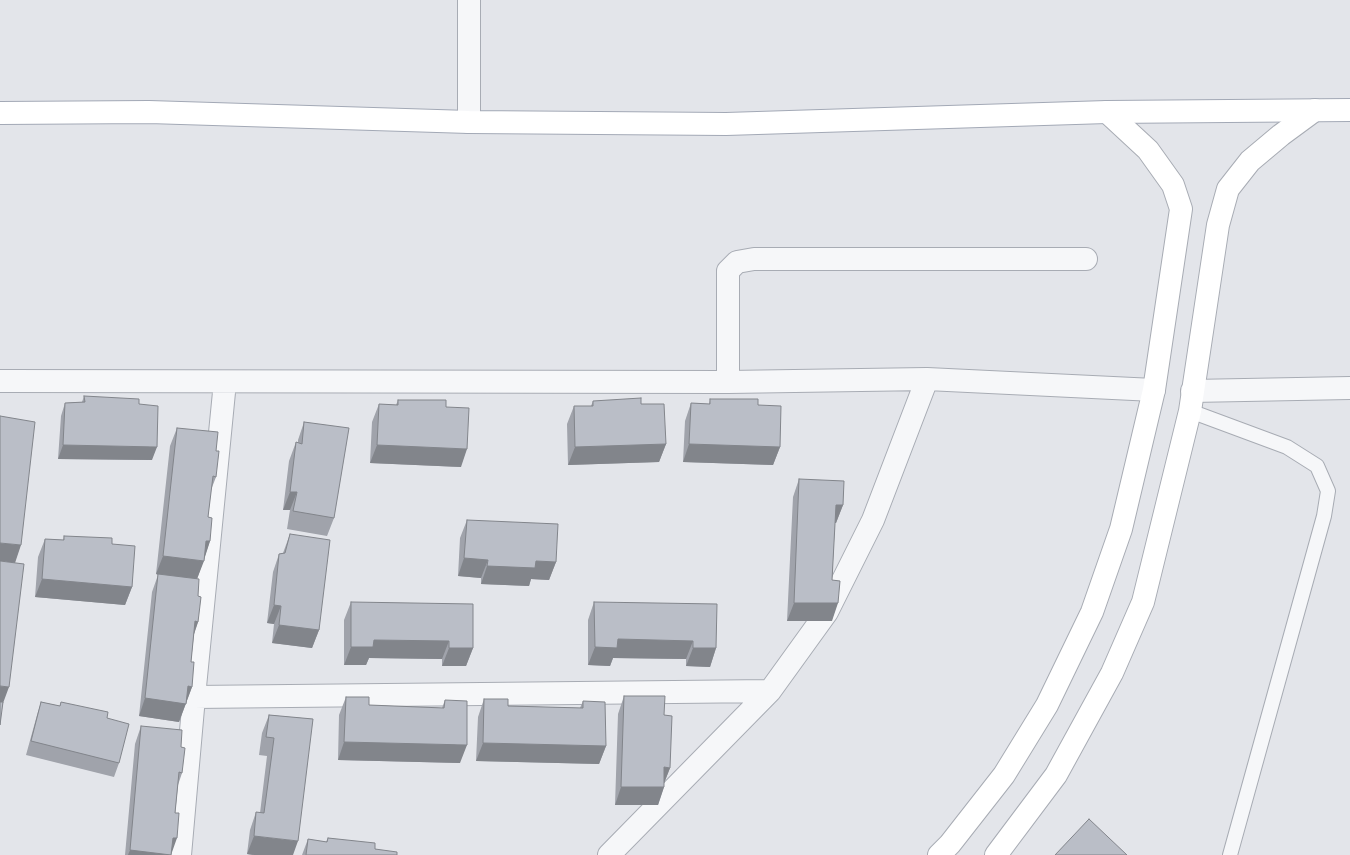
<!DOCTYPE html>
<html>
<head>
<meta charset="utf-8">
<style>
	body { margin:0 }
	canvas { display:block; background:#e3e5ea }
</style>
</head>
<body>
<canvas width="1350" height="855"></canvas>
<script>
const ctx = document.querySelector('canvas').getContext('2d');
ctx.lineJoin = 'round';
const shape = rows => new Path2D(rows.map(r => 'M' + r).join(''));
function trace(path, color, width, dash) { ctx.strokeStyle = color; ctx.lineWidth = width; ctx.lineCap = dash ? 'butt' : 'round'; ctx.setLineDash(dash || []); ctx.stroke(path); }
function fill(path, color) { ctx.fillStyle = color; ctx.fill(path, 'evenodd'); }
const lane = shape([
	[1190,411,1287,447,1317,466,1328,491,1324,516,1230,855]
]);
const street = shape([
	[469,122,469,0],
	[0,381,728,382,927,379,1154,390],
	[728,382,728,271,737,262,754,259,1086,259],
	[1192,391,1350,388],
	[194,697,770,691],
	[180,855,194,697,225,382],
	[609,855,770,691,827,612,873,520,927,379]
]);
const secondary = shape([
	[939,855,950,844,1004,775,1047,705,1092,612,1121,529,1154,390,1181,209,1173,185,1148,150,1107,112],
	[996,855,1056,775,1112,673,1143,602,1190,411,1218,225,1228,189,1250,161,1281,135,1315,110]
]);
const primary = shape([
	[0,113,149,112,469,122,726,124,1107,112,1350,110]
]);
trace(lane, '#a8acb4', 16);
trace(street, '#a8acb4', 24);
trace(secondary, '#a8acb4', 24);
trace(primary, '#a3a9b6', 24);
trace(lane, '#f6f7f9', 14);
trace(street, '#f6f7f9', 22);
trace(secondary, '#fff', 22);
trace(primary, '#fff', 22);
fill(shape([
	[84,396,139,404,152,460,58,459,61,416,65,403,82,402],
	[710,399,758,405,780,447,773,465,683,462,685,421,691,403,709,404],
	[398,400,446,407,461,467,370,463,372,422,379,404,396,405],
	[593,401,641,404,666,444,659,462,568,465,567,424,574,406,591,406],
	[304,422,334,518,327,536,287,529,290,510,283,510,289,461,296,442,298,443,298,440],
	[177,428,216,451,216,477,211,490,208,517,210,541,197,579,198,622,194,634,191,662,192,687,179,722,139,716,152,592,158,575,156,574,170,446],
	[799,479,843,505,836,523,835,523,832,580,832,621,787,621,793,497],
	[467,520,556,562,549,580,531,579,529,586,481,584,481,578,458,576,460,538],
	[290,534,319,630,312,648,272,643,274,624,267,623,273,572,279,554,283,553],
	[64,536,112,544,132,587,125,605,35,597,38,557,45,539,63,540],
	[351,602,473,648,466,666,442,666,442,659,369,658,366,665,344,665,344,620],
	[594,602,716,648,710,667,686,666,686,659,613,658,610,666,588,665,588,620],
	[624,696,664,715,670,768,664,783,664,787,658,805,615,805,618,714],
	[346,697,369,705,442,708,445,700,460,763,338,760,339,715],
	[484,699,508,706,580,708,583,701,606,746,599,764,476,761,478,717],
	[41,702,60,706,61,702,107,718,119,763,114,777,26,755,37,715],
	[269,715,313,719,253,855,247,854,250,830,256,812,260,813,267,756,259,755,262,733],
	[141,726,181,747,182,773,178,785,171,855,125,855,135,744],
	[328,838,375,849,397,855,302,855,308,839,326,842]
]), '#a0a3ab');
fill(shape([
	[666,444,659,462,568,465,575,447],
	[689,444,780,447,773,465,683,462],
	[63,445,157,447,152,460,58,459],
	[377,445,467,449,461,467,370,463],
	[290,492,297,492,290,510,283,510],
	[836,505,843,505,836,523,829,523],
	[206,541,210,541,204,560],
	[0,543,21,545,15,563,0,561],
	[163,556,204,561,197,579,156,574],
	[464,558,488,560,481,578,458,576],
	[536,561,556,562,549,580,531,579,529,586,481,584,487,566],
	[42,579,132,587,125,605,35,597],
	[794,603,838,603,832,621,787,621],
	[274,605,281,606,274,624,267,623],
	[195,621,198,622,192,640],
	[279,625,319,630,312,648,272,643],
	[618,639,693,641,686,659,613,658,610,666,588,665,595,647],
	[374,640,449,641,442,659,369,658,366,665,344,665,351,647],
	[449,648,473,648,466,666,442,666],
	[693,648,716,648,710,667,686,666],
	[0,686,9,687,2,706,0,705],
	[188,686,192,687,179,722,139,716,145,698],
	[344,742,467,745,460,763,338,760],
	[483,743,606,746,599,764,476,761],
	[664,767,670,768,663,786],
	[621,787,664,787,658,805,615,805],
	[254,836,298,841,293,855,254,855,247,854],
	[173,838,177,838,171,855,128,855,130,850]
]), '#82858b');
const building = shape([
	[84,396,139,399,139,404,158,406,157,447,63,445,65,403,85,402,84,396],
	[641,398,641,404,664,404,666,444,575,447,574,406,593,406,593,401,641,398],
	[710,399,758,399,758,405,781,406,780,447,689,444,691,403,710,404,710,399],
	[398,400,446,400,446,407,469,408,467,449,377,445,379,404,398,405,398,400],
	[0,416,35,422,21,545,0,543,0,416],
	[304,422,349,428,334,518,293,511,297,492,290,492,296,442,302,444,304,422],
	[177,428,218,432,216,451,219,451,216,477,213,476,208,517,212,518,210,541,206,541,204,561,163,556,177,428],
	[799,479,844,481,843,505,836,505,832,580,840,581,838,603,794,603,799,479],
	[467,520,558,524,556,562,536,561,535,568,487,566,488,560,464,558,467,520],
	[290,534,330,540,319,630,279,625,281,606,274,605,279,554,285,553,290,534],
	[64,536,112,538,112,544,135,546,132,587,42,579,45,539,64,540,64,536],
	[0,561,24,564,9,687,0,686,0,561],
	[158,574,199,579,198,596,201,597,198,622,195,621,191,662,194,662,192,687,188,686,186,704,145,698,158,574],
	[351,602,473,604,473,648,449,648,449,641,374,640,373,647,351,647,351,602],
	[594,602,717,604,716,648,693,648,693,641,618,639,617,648,595,647,594,602],
	[624,696,665,696,664,715,672,716,670,768,664,767,664,787,621,787,624,696],
	[346,697,369,697,369,705,444,708,445,700,467,701,467,745,344,742,346,697],
	[484,699,508,699,508,706,583,708,583,701,605,702,606,746,483,743,484,699],
	[0,702,3,702,0,725,0,702],
	[41,702,60,706,61,702,108,712,107,718,129,724,119,763,31,741,41,702],
	[269,715,313,719,298,841,254,836,256,812,264,813,274,738,266,737,269,715],
	[141,726,182,730,181,747,185,748,182,773,179,772,175,813,179,813,177,838,173,838,171,855,130,850,141,726],
	[1089,819,1127,855,1055,855,1089,819],
	[328,838,375,843,375,849,397,852,397,855,306,855,308,839,327,842,328,838]
]);
fill(building, '#babec7');
trace(building, '#82858b', 1);
</script>
</body>
</html>
